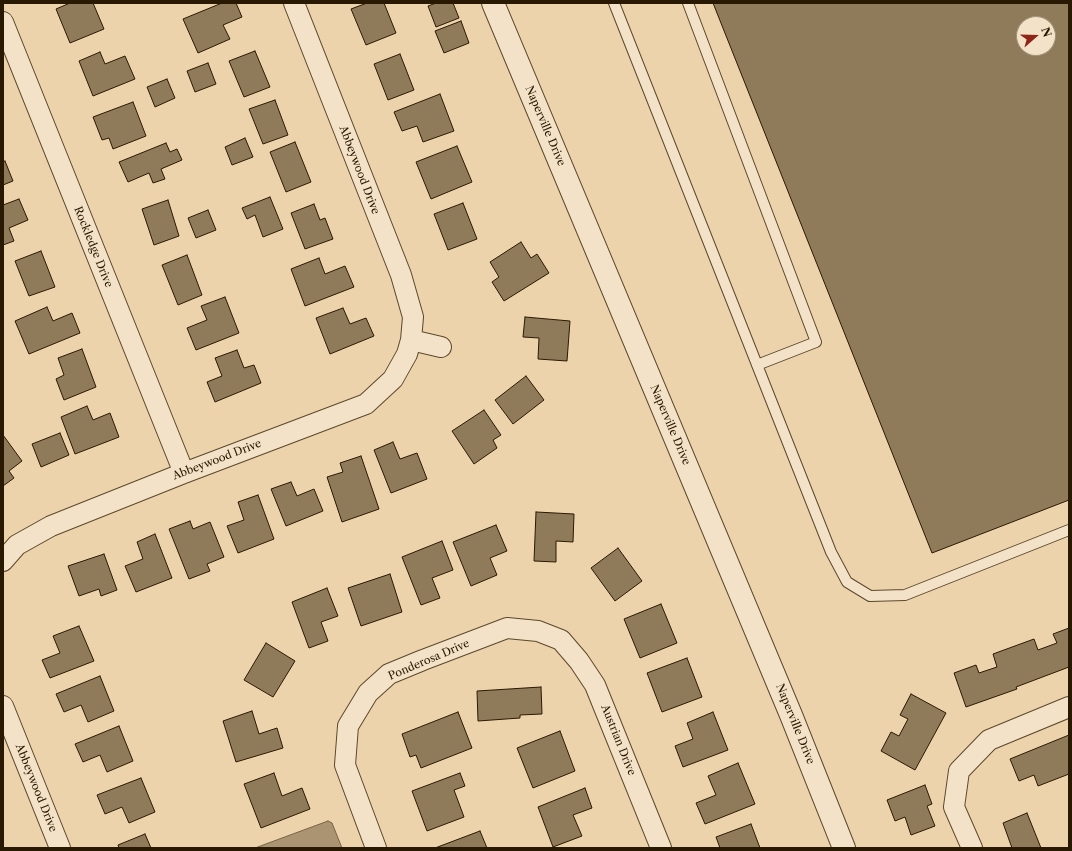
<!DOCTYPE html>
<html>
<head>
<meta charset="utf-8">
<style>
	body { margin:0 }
	#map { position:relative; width:1072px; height:851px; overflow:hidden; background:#edd3ab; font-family:"Libre Caslon Text",serif }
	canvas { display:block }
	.frame { position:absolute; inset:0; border:4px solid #2a1902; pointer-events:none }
	.north { position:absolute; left:1016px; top:16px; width:40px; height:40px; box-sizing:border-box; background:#f3e2c8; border:1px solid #a39279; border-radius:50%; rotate:70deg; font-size:11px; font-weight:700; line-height:16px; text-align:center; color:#2a1902 }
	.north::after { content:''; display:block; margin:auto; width:14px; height:18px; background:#8f2418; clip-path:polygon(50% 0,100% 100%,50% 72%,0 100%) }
</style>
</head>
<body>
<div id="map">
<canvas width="1072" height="851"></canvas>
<div class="frame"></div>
<div class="north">N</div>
</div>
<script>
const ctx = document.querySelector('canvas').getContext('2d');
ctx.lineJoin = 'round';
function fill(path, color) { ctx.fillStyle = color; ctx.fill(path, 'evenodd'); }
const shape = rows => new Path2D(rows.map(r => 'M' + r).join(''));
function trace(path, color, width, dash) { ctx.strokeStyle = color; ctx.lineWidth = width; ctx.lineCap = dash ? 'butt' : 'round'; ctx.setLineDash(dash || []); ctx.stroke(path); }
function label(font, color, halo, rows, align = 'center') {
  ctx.font = font + ' "Libre Caslon Text",serif'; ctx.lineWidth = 3.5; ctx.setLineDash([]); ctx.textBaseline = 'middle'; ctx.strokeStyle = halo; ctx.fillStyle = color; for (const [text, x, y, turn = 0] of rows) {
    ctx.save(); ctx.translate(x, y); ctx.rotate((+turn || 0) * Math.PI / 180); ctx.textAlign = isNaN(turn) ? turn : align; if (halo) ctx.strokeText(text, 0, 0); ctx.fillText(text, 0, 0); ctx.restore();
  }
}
const water = shape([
	[328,821,332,823,342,848,255,848,328,821]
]);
fill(water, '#ab9472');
trace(water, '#776345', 1);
const building = shape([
	[70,3,93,3,104,29,70,43,56,9,70,3],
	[222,3,236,3,242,17,223,25,230,39,198,53,183,19,222,3],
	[367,3,384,3,396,33,366,45,351,9,367,3],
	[436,3,453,3,459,18,436,27,428,6,436,3],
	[713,3,1069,3,1069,500,932,553,713,3],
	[1024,24,1048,24,1048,48,1024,48,1024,24],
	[461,21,469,43,444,53,435,31,461,21],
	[255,51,270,87,244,97,229,61,255,51],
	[100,52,105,64,125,56,135,79,93,96,79,61,100,52],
	[400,54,414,90,388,100,374,64,400,54],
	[208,63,216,84,195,92,187,71,208,63],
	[167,79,175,98,155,107,147,87,167,79],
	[440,94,454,131,423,142,417,126,402,131,394,112,440,94],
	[275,100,288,135,263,144,249,109,275,100],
	[133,102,146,136,113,149,109,138,102,140,93,117,133,102],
	[245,138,253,157,232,165,225,147,245,138],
	[295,142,311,182,286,192,270,152,295,142],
	[166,143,170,152,177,149,182,160,161,169,165,179,153,183,149,173,128,182,119,162,166,143],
	[457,146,472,182,431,199,416,162,457,146],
	[5,161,13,181,3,185,3,162,5,161],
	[270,197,283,229,263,237,255,215,247,219,242,208,270,197],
	[19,199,28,220,9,228,14,241,3,245,3,205,19,199],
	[168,200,179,236,154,245,142,209,168,200],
	[463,203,477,239,448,250,434,214,463,203],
	[314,204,320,220,325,218,333,239,305,249,291,213,314,204],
	[208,210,216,230,196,238,188,218,208,210],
	[521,242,531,258,537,254,549,273,504,301,492,282,499,277,490,262,521,242],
	[41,251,55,287,29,296,15,261,41,251],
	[187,255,202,295,178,305,162,265,187,255],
	[319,258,325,274,345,266,354,287,305,306,291,269,319,258],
	[225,297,239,333,196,350,187,328,207,320,201,306,225,297],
	[47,307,53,321,72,313,80,333,29,354,15,321,47,307],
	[343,308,350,324,366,318,374,336,330,354,316,318,343,308],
	[525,317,570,321,567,361,538,359,539,338,523,337,525,317],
	[82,349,96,387,64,400,56,379,64,375,58,358,82,349],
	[237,350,244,368,254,365,261,383,215,402,207,382,222,376,215,358,237,350],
	[526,376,544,400,513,424,495,400,526,376],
	[87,406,93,420,110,413,119,437,75,454,61,417,87,406],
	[484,410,501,435,493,440,497,448,474,464,452,431,484,410],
	[60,433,69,455,41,467,32,444,60,433],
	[3,435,22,461,9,471,14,478,3,486,3,435],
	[393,442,400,459,417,453,427,479,391,493,374,450,393,442],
	[361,456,379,509,342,522,327,477,343,472,340,463,361,456],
	[291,482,297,496,314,489,323,511,286,526,271,489,291,482],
	[258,495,274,539,238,553,227,526,244,520,238,502,258,495],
	[536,512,574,514,573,542,556,541,556,562,534,561,536,512],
	[190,521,193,529,210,522,224,557,207,564,210,571,189,579,169,529,190,521],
	[496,525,507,551,490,558,497,575,471,586,453,542,496,525],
	[155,534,172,578,136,592,125,566,143,559,137,542,155,534],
	[442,541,453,570,432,578,440,598,421,605,402,557,442,541],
	[618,548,642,581,615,601,591,568,618,548],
	[104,554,117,590,101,596,99,589,79,596,68,566,104,554],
	[390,574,402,612,361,626,348,588,390,574],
	[327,588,338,616,321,622,328,641,309,648,292,602,327,588],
	[661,604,677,643,640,658,624,619,661,604],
	[79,626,94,661,50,678,42,660,60,653,53,636,79,626],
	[1069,628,1069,667,1016,687,1017,689,966,707,954,673,976,665,979,673,997,667,993,654,1034,639,1038,650,1057,643,1053,634,1069,628],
	[266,643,295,661,273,697,244,680,266,643],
	[687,658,702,697,662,712,647,673,687,658],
	[100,676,114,711,88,722,81,705,64,712,56,694,100,676],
	[541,687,542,714,520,715,520,718,478,721,477,691,541,687],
	[911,694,946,713,915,770,881,751,891,732,899,736,908,719,900,715,911,694],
	[252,711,259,734,277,728,283,748,236,762,223,721,252,711],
	[458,712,472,748,421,768,416,755,410,757,402,734,458,712],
	[713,712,728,750,683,767,675,746,693,739,687,723,713,712],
	[119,726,133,761,107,772,100,755,83,762,75,744,119,726],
	[560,731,575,771,533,788,517,748,560,731],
	[1069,735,1069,774,1038,786,1034,775,1019,781,1010,759,1069,735],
	[738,763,755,804,705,824,696,803,716,795,708,776,738,763],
	[274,773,282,796,302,788,310,809,261,828,244,784,274,773],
	[460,773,465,786,454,790,464,817,427,831,412,791,460,773],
	[141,778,155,812,129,823,122,807,105,814,97,795,141,778],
	[925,785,932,804,927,806,935,826,911,835,905,817,895,821,887,800,925,785],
	[585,788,592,808,573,815,582,836,553,847,538,807,585,788],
	[1027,813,1041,848,1012,848,1003,823,1027,813],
	[751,824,760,848,720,848,716,837,751,824],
	[480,831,487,848,435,848,480,831],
	[145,834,151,848,119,848,118,845,145,834]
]);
fill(building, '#8f7a5a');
trace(building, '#2a1902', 1);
const service = shape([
	[614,3,831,552,847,582,870,596,905,595,1069,530],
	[688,3,816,342,757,365]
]);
const minor = shape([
	[3,22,184,473],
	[411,340,441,347],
	[3,561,17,545,51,526,184,473,366,404,393,379,407,354,411,340,413,317,401,275,294,3],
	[3,706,60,848],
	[376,848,345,765,348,726,368,693,389,674,423,660,507,628,538,631,561,640,579,661,595,685,661,848],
	[972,848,954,807,959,771,989,740,1069,707]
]);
const tertiary = shape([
	[493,3,791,715,844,848]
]);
trace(service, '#5b482c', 12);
trace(minor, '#5b482c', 22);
trace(tertiary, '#5b482c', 24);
trace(service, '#f3e2c8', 10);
trace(minor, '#f3e2c8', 20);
trace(tertiary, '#f3e2c8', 22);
label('11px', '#2a1902', '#f3e2c8', [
	["Naperville Drive",545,126,67],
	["Abbeywood Drive",359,170,69],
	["Rockledge Drive",93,247,68],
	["Naperville Drive",670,425,67],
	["Abbeywood Drive",217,460,-21],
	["Ponderosa Drive",429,660,-23],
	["Naperville Drive",795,724,68],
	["Austrian Drive",618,740,68],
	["Abbeywood Drive",36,788,68]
]);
</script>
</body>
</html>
